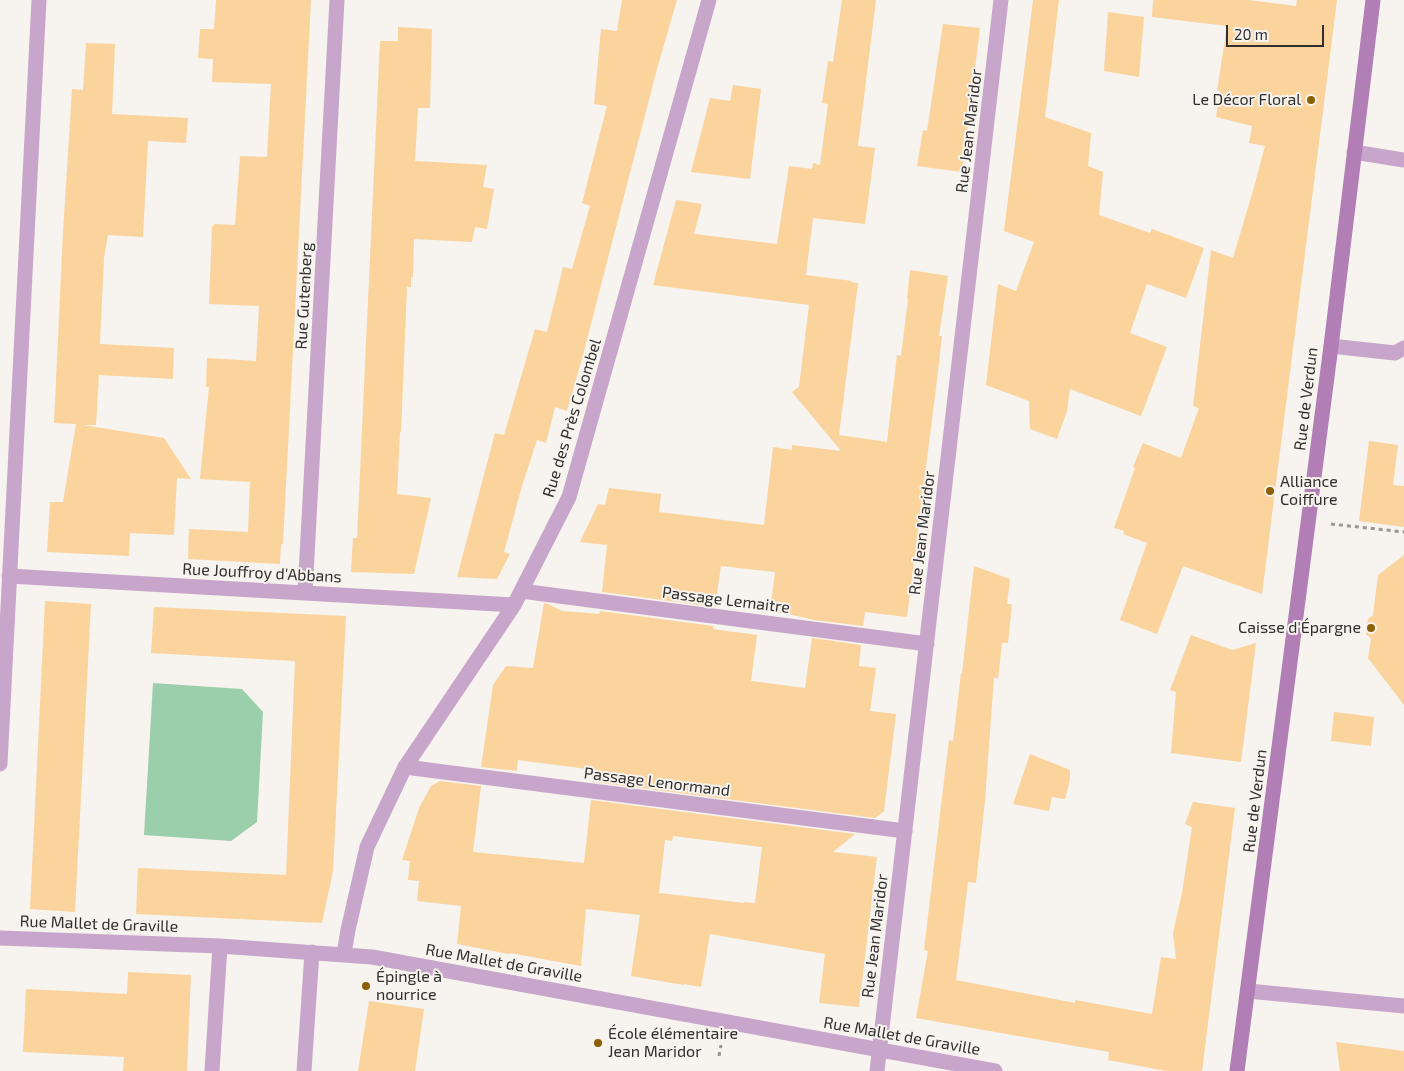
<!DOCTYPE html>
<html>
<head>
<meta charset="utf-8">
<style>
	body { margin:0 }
	#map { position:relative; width:1404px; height:1071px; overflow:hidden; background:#f7f3ee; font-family:"Exo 2",sans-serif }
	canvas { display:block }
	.scale { position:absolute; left:1226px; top:25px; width:98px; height:22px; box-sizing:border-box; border:2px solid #312f2e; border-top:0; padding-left:6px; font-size:15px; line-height:18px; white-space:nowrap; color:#312f2e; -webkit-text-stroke:4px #f7f3ee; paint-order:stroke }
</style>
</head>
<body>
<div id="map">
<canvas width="1404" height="1071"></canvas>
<div class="scale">20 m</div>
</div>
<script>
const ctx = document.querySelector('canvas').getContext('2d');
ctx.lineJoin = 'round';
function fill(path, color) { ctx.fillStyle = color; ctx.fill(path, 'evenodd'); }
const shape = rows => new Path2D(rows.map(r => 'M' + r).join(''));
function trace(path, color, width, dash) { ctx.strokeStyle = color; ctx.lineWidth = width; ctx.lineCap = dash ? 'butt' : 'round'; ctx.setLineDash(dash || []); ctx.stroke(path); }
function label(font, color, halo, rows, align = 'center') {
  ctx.font = font + ' "Exo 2",sans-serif'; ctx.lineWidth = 4; ctx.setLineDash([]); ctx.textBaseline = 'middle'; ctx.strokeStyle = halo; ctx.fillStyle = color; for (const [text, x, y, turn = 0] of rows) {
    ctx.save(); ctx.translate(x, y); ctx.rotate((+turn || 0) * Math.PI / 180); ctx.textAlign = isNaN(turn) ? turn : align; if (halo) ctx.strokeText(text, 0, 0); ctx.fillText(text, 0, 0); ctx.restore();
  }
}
fill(shape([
	[153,683,242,689,263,712,257,822,231,841,144,835]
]), '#9bcfab');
fill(shape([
	[216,0,311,0,283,544,281,544,280,564,188,559,189,529,248,532,250,482,200,479,209,387,206,387,207,358,256,361,259,306,209,304,212,226,214,226,214,224,235,225,240,156,267,157,271,84,212,82,213,59,198,58,200,29,214,29],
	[622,0,677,0,657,69,608,258,582,359,567,411,555,407,546,443,537,440,522,486,504,552,510,554,497,579,457,577,495,433,504,435,535,329,547,332,563,267,572,269,590,206,582,203,607,106,594,104,601,29,617,31],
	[842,0,876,0,858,146,875,148,865,224,813,218,806,275,852,281,851,282,858,283,839,435,887,442,897,355,901,356,908,299,907,299,910,270,948,276,939,336,942,336,937,380,907,617,865,612,863,626,814,620,788,614,770,612,775,572,721,566,715,607,602,592,607,545,580,542,598,504,605,505,609,488,661,494,659,512,764,525,773,447,792,450,792,445,841,451,792,392,799,387,809,305,653,285,676,200,702,204,694,234,777,244,789,166,812,169,813,163,820,165,828,104,822,103,828,61,833,62],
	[1033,0,1059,0,1045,117,1091,133,1088,166,1103,172,1099,215,1150,233,1152,229,1204,248,1186,298,1147,284,1130,333,1167,347,1141,416,1070,389,1067,411,1057,439,1030,429,1029,401,986,385,998,284,1016,291,1034,242,1004,231],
	[1153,0,1248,0,1296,6,1297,0,1337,0,1262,594,1183,566,1157,634,1120,620,1147,543,1123,534,1124,531,1114,528,1135,468,1133,467,1143,443,1181,458,1199,408,1193,406,1211,250,1233,258,1254,187,1265,146,1249,143,1252,126,1216,117,1220,91,1217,91,1227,26,1152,17],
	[1108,12,1144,17,1139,77,1104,71],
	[943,24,980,28,962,172,917,166,923,130,927,131],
	[398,27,432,29,430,108,418,108,415,161,487,165,483,187,494,189,487,229,475,227,472,242,414,239,413,277,411,277,411,287,407,287,401,432,400,432,397,494,431,498,414,574,351,572,353,538,357,538,380,41,398,41],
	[86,43,115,44,112,114,188,118,186,143,148,141,143,237,108,235,104,258,100,344,174,348,173,379,99,375,96,425,83,425,164,438,191,479,177,478,174,535,130,533,129,556,47,552,50,502,63,502,76,424,54,423,63,232,72,89,83,90],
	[733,85,761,89,750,179,691,172,710,98,730,101],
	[1369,441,1398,445,1393,485,1404,486,1404,527,1359,521],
	[1404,555,1404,705,1368,658,1371,639,1366,634,1368,619,1373,615,1378,575],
	[974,566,1010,579,1007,604,1012,604,1008,643,1002,643,998,679,994,677,985,801,976,883,968,882,956,980,1075,1003,1075,1000,1152,1014,1161,957,1176,959,1173,933,1182,893,1192,827,1185,824,1193,802,1235,808,1202,1071,1166,1071,1108,1060,1109,1052,916,1018,928,951,924,950,945,772,949,740,953,741,961,673,962,673],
	[45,601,91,604,75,912,30,909],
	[544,603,548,604,562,611,599,614,600,611,713,626,713,629,757,635,751,681,805,688,812,638,861,645,859,666,876,668,870,711,896,714,884,811,875,818,593,782,595,770,518,760,517,771,481,767,493,685,506,666,533,668],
	[154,607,346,616,333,871,322,923,136,914,138,868,286,875,295,661,151,653],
	[1191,635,1232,650,1256,643,1241,762,1171,753,1176,692,1170,690],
	[1334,712,1374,717,1371,746,1331,741],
	[1030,754,1070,770,1070,780,1065,799,1052,797,1049,811,1013,804],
	[440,781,481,786,473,852,584,863,591,800,855,834,833,852,877,857,859,1007,819,1003,825,954,710,934,701,987,684,984,684,985,631,976,640,915,586,909,581,966,510,953,509,954,457,944,461,906,417,901,419,881,408,880,410,861,402,860,419,808,431,786],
	[673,836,762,847,755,903,744,902,744,903,659,893,665,840,672,841],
	[128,972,191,975,187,1071,123,1071,124,1057,23,1052,26,989,127,994],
	[369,1001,424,1009,415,1071,358,1071],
	[1336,1042,1404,1051,1404,1071,1340,1071]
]), '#fad39d');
trace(shape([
	[1331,524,1404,532],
	[719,1056,721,1045]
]), '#999693', 3, [4, 4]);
trace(shape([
	[1331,346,1395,353,1404,348],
	[405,767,905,831]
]), '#c8a6cb', 15);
trace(shape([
	[1354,152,1404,160],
	[9,576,514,605],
	[521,591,927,644],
	[305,593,337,0],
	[0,938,220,946,372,957,995,1071],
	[344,954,348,930,367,847,405,767,514,605,569,497,709,0],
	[1248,991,1404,1006],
	[212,1071,220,946],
	[304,1071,312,952],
	[877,1071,1001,0]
]), '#c8a6cb', 15);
trace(shape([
	[0,764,39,0]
]), '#c8a6cb', 15);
trace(shape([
	[1237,1071,1331,346,1373,0]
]), '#b17fb6', 15);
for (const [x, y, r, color] of [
	[1311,100,5,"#8b5f02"],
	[1270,491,5,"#8b5f02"],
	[1371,628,5,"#8b5f02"],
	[366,986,5,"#8b5f02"],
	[598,1043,5,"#8b5f02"]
]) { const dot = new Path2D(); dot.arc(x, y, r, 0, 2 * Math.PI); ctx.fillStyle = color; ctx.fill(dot); trace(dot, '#f7f3ee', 2); }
label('16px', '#312f2e', '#f7f3ee', [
	["Le Décor Floral",1301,100,"right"],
	["Alliance",1280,482],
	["Coiffure",1280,500],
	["Caisse d'Épargne",1361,628,"right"],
	["Épingle à",376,977],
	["nourrice",376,995],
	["École élémentaire",608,1034],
	["Jean Maridor",608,1052]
], 'left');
label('16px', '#312f2e', '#f7f3ee', [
	["Rue Jean Maridor",969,131,-83],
	["Rue Gutenberg",304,296,-87],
	["Rue de Verdun",1306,399,-83],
	["Rue des Près Colombel",572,418,-73],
	["Rue Jean Maridor",922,533,-83],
	["Rue Jouffroy d'Abbans",262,573,3],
	["Passage Lemaitre",726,600,7],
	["Passage Lenormand",657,782,7],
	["Rue de Verdun",1255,801,-83],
	["Rue Mallet de Graville",99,924,2],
	["Rue Jean Maridor",875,936,-83],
	["Rue Mallet de Graville",504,963,10],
	["Rue Mallet de Graville",902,1036,10]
]);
</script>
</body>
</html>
